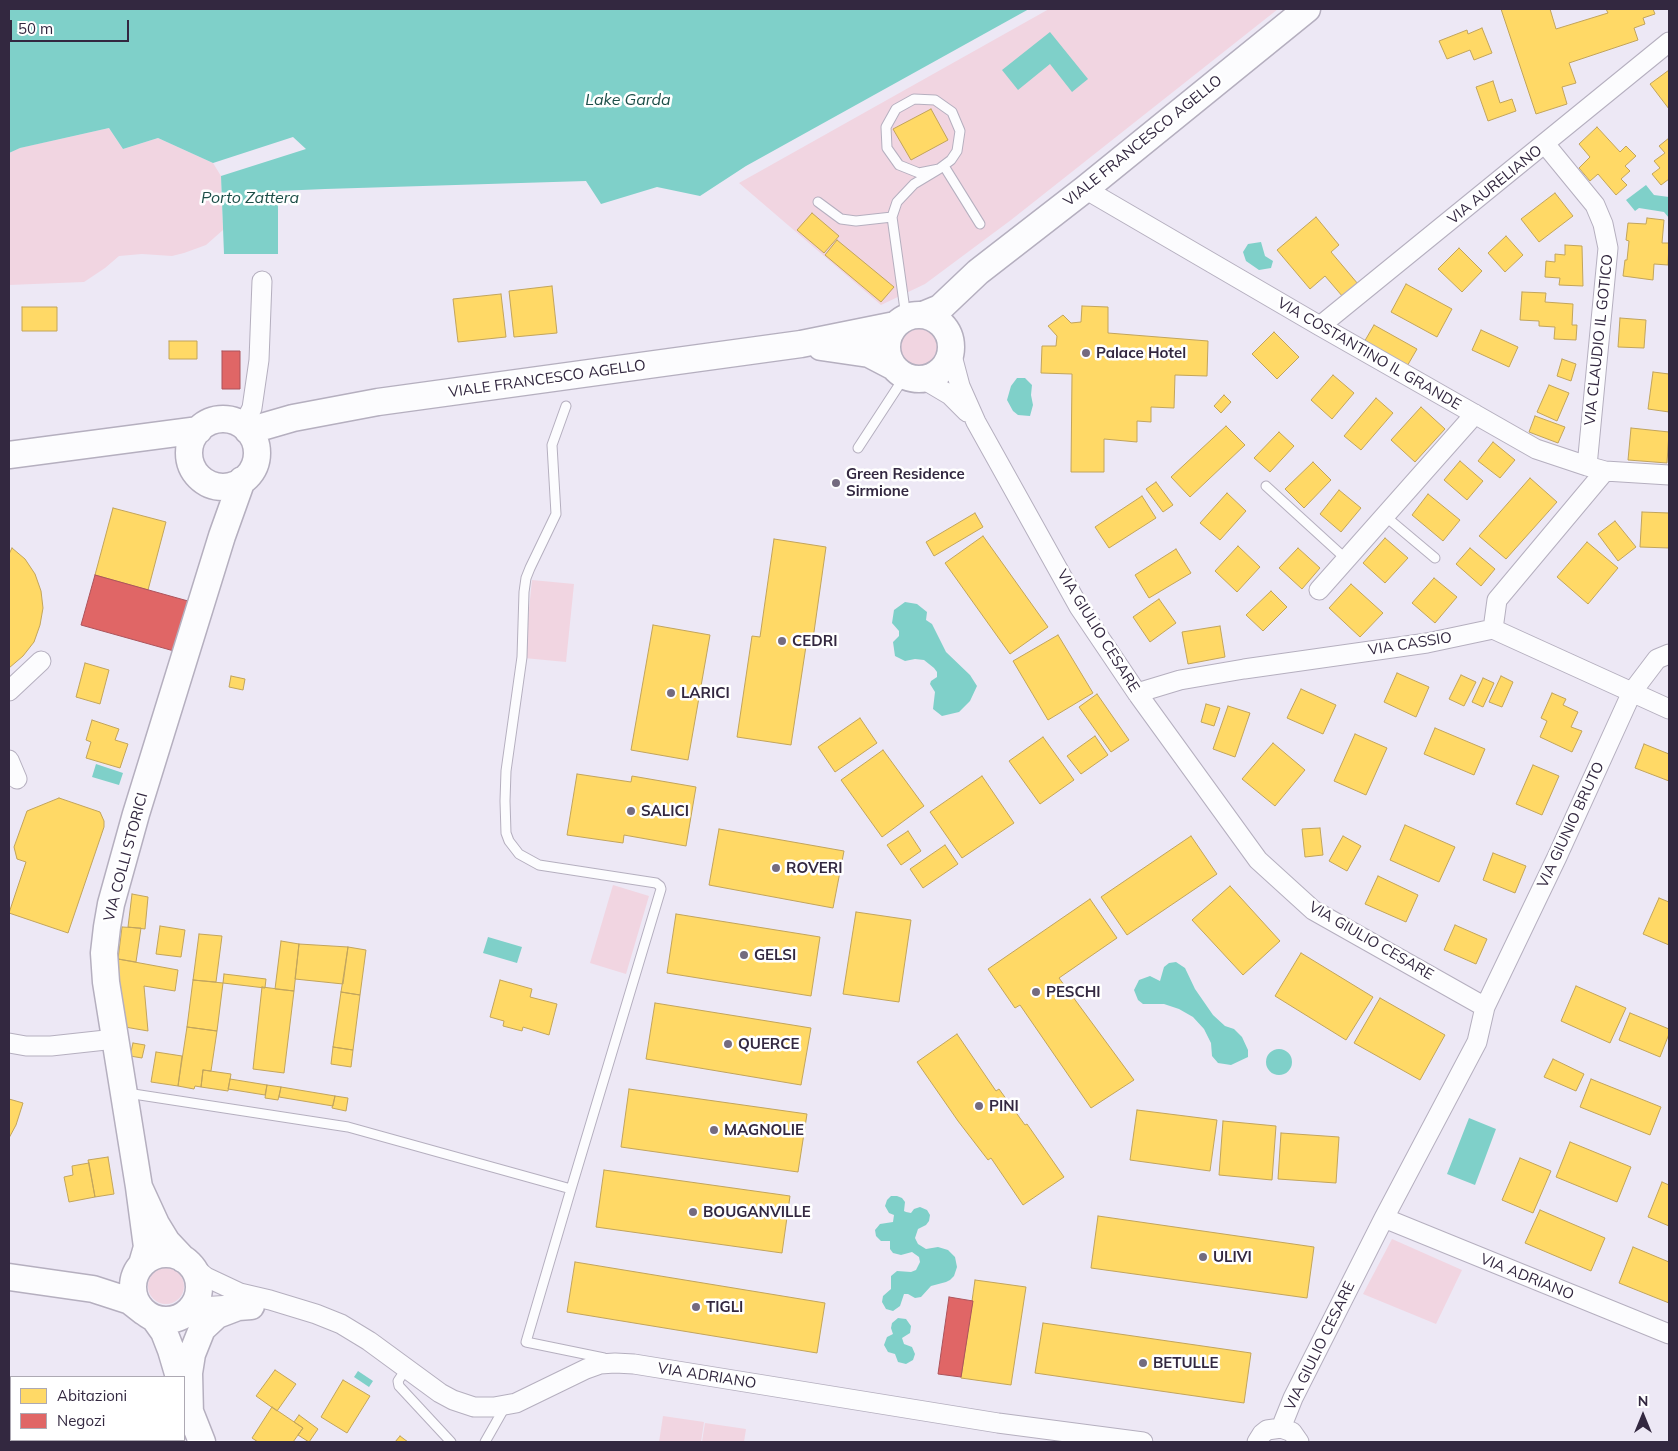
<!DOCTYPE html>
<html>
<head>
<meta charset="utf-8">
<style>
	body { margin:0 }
	#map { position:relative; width:1678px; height:1451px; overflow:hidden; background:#ede8f5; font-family:Mulish,sans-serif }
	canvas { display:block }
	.frame { position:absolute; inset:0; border:10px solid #332840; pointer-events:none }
	.legend { position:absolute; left:10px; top:1376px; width:175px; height:65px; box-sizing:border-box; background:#fff; border:1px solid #ada9b3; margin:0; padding:6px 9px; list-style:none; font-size:15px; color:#332840 }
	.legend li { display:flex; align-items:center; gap:10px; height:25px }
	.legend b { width:25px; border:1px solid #ada9b3 }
	.north { position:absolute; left:1618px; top:1391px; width:50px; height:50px; -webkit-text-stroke:4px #fff; paint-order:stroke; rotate:0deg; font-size:14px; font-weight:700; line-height:20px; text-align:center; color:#332840 }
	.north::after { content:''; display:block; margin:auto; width:18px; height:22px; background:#332840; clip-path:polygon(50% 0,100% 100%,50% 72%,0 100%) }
	.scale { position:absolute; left:10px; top:20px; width:119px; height:22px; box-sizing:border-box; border:2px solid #332840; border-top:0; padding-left:6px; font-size:15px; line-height:18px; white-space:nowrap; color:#332840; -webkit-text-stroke:4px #fff; paint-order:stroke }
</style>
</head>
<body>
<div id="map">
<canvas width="1678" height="1451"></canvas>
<div class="frame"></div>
<ul class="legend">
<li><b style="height:14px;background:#ffd966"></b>Abitazioni</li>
<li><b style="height:14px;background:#e06666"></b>Negozi</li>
</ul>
<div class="north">N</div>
<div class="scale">50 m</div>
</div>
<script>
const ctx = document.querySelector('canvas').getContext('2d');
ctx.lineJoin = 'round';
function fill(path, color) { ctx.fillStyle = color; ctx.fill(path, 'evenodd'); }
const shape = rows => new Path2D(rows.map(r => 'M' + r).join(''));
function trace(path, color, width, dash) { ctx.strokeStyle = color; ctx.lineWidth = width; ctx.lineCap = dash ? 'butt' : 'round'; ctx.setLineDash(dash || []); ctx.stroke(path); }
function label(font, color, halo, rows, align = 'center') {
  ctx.font = font + ' Mulish,sans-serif'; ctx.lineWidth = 5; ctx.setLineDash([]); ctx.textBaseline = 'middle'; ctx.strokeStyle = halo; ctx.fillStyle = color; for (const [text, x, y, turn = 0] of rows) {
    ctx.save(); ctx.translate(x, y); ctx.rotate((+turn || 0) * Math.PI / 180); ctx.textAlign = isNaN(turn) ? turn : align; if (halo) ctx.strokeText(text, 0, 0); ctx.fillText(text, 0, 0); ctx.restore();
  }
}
fill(shape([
	[1049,9,1278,9,1011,220,925,284,881,305,739,183],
	[109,128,123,149,158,138,213,163,221,176,223,230,206,245,184,253,172,256,142,254,119,256,105,268,84,282,9,285,9,153,19,148],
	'901 347a18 18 0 1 1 36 0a18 18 0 1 1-36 0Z',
	[532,580,574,584,566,662,524,658],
	[613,885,649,896,626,974,590,963],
	[1392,1239,1462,1270,1436,1324,1363,1294],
	'148 1286a18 18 0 1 1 36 0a18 18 0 1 1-36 0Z',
	[663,1416,704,1422,701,1442,659,1442],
	[705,1423,746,1429,744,1442,702,1442]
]), '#f1d5e1');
fill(shape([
	[9,9,1029,9,746,166,700,196,657,187,601,204,586,181,325,189,278,191,278,254,224,254,221,176,306,149,293,137,213,163,158,138,123,149,109,128,20,148,9,153],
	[1050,32,1088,79,1072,92,1050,64,1018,90,1002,70],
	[1646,185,1654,195,1669,197,1669,218,1664,212,1639,208,1635,211,1626,200],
	[1261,242,1265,256,1273,261,1271,268,1259,270,1246,261,1243,252,1248,244],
	[1017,378,1025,378,1032,385,1031,395,1033,405,1030,416,1018,415,1013,411,1007,400,1011,386],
	[905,602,917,604,927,612,926,620,932,624,946,652,970,675,977,686,970,701,959,712,942,716,933,709,935,692,930,684,931,681,937,677,937,672,934,668,924,660,915,659,905,661,895,656,893,642,899,636,899,631,892,623,894,610],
	[96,764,123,773,119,785,92,777],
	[488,937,522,947,517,963,483,953],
	[1176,962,1185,968,1195,989,1213,1015,1225,1026,1234,1029,1242,1037,1248,1050,1248,1057,1231,1065,1218,1063,1212,1056,1211,1043,1204,1029,1193,1017,1179,1009,1164,1004,1143,1004,1138,1000,1134,990,1139,980,1150,976,1160,981,1164,967,1169,963],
	'1266 1062a13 13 0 1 1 26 0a13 13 0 1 1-26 0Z',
	[1469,1118,1496,1129,1475,1185,1447,1174],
	[891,1196,897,1196,902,1198,905,1202,904,1211,906,1212,911,1213,914,1209,920,1207,927,1210,930,1215,929,1221,926,1225,918,1229,915,1238,918,1244,926,1249,938,1247,948,1250,955,1257,957,1267,954,1276,950,1280,946,1282,931,1286,921,1297,915,1298,908,1294,904,1294,900,1306,893,1311,886,1309,882,1302,883,1296,891,1289,891,1276,897,1271,911,1272,916,1270,920,1262,919,1257,912,1252,901,1255,893,1253,890,1249,890,1241,881,1241,876,1236,875,1230,880,1224,893,1222,894,1215,889,1213,885,1206,887,1200],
	[898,1318,906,1319,911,1326,910,1333,902,1338,904,1344,912,1347,915,1354,913,1360,906,1364,898,1362,895,1354,888,1352,884,1345,887,1337,893,1334,891,1328,892,1323],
	[358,1371,373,1381,369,1387,354,1377]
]), '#7fd0c9');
const homes = shape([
	[1501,9,1550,9,1556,29,1608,13,1606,9,1653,9,1655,14,1643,18,1645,24,1634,28,1638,40,1569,63,1576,83,1562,87,1567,104,1536,114,1501,9],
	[1482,28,1492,53,1474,60,1470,50,1447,59,1439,41,1467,30,1468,34,1482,28],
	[1669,70,1669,109,1650,84,1669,70],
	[1493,81,1500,103,1512,99,1516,111,1488,121,1476,87,1493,81],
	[931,109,948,140,911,160,893,129,931,109],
	[1597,127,1620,152,1626,146,1636,156,1625,166,1630,171,1621,179,1627,185,1616,195,1598,174,1590,181,1579,168,1590,157,1579,144,1597,127],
	[1669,138,1669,179,1661,185,1652,174,1660,168,1654,161,1665,153,1659,146,1669,138],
	[1555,193,1573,216,1539,242,1521,219,1555,193],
	[812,213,839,236,824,253,797,230,812,213],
	[1316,217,1339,245,1331,252,1358,284,1343,297,1325,276,1310,289,1277,250,1316,217],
	[1647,218,1664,220,1662,243,1669,243,1668,265,1654,264,1653,280,1623,276,1625,260,1627,260,1629,241,1626,240,1628,223,1646,224,1647,218],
	[1506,236,1523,255,1505,272,1488,253,1506,236],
	[837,240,894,287,881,302,825,255,837,240],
	[1565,245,1582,246,1583,286,1559,285,1560,278,1545,277,1546,261,1555,262,1555,254,1565,255,1565,245],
	[1459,248,1482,271,1462,292,1438,269,1459,248],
	[1406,284,1452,309,1437,337,1391,312,1406,284],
	[552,286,557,333,514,337,509,291,552,286],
	[1522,292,1546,293,1545,302,1573,304,1572,325,1577,325,1576,340,1554,339,1555,327,1539,326,1539,321,1520,320,1522,292],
	[501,294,506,337,458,342,453,299,501,294],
	[1082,306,1108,307,1108,333,1208,341,1207,376,1175,375,1174,408,1151,407,1151,422,1137,421,1137,442,1104,439,1104,472,1071,472,1072,374,1041,373,1042,346,1056,346,1057,336,1048,326,1063,315,1071,323,1081,322,1082,306],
	[22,307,57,307,57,331,22,331,22,307],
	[1620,318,1646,320,1644,348,1618,347,1620,318],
	[1374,325,1417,349,1406,368,1363,344,1374,325],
	[1481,330,1518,347,1509,367,1472,350,1481,330],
	[1274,332,1299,357,1277,379,1252,354,1274,332],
	[169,341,197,341,197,359,169,359,169,341],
	[1562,359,1576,364,1571,381,1557,376,1562,359],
	[1653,372,1669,374,1669,412,1648,409,1653,372],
	[1333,375,1354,393,1332,419,1311,400,1333,375],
	[1549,385,1569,393,1557,421,1537,412,1549,385],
	[1224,395,1231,402,1221,413,1214,406,1224,395],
	[1376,398,1393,413,1361,450,1344,436,1376,398],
	[1421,407,1445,429,1415,462,1391,440,1421,407],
	[1535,416,1565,427,1558,443,1529,432,1535,416],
	[1226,426,1245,445,1190,497,1171,477,1226,426],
	[1631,428,1669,432,1667,463,1628,460,1631,428],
	[1279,432,1294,446,1270,472,1254,458,1279,432],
	[1493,442,1515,460,1500,478,1478,461,1493,442],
	[1460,461,1483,481,1467,500,1444,480,1460,461],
	[1313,462,1331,480,1304,508,1285,489,1313,462],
	[1530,478,1557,502,1506,559,1479,536,1530,478],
	[1156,482,1173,505,1163,512,1146,489,1156,482],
	[1339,490,1361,508,1341,532,1320,514,1339,490],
	[1227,493,1246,511,1220,540,1200,523,1227,493],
	[1428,494,1460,520,1443,541,1412,515,1428,494],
	[1142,496,1156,518,1109,548,1095,527,1142,496],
	[113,508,166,522,148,590,95,575,113,508],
	[1642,512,1669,513,1669,548,1640,547,1642,512],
	[975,513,983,527,934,556,926,542,975,513],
	[1615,521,1636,547,1618,561,1598,534,1615,521],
	[983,536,1048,627,1010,654,945,563,983,536],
	[1385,538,1408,558,1385,583,1363,563,1385,538],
	[774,539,826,547,812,646,806,646,791,745,737,737,752,636,760,637,774,539],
	[1587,542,1618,568,1588,604,1557,577,1587,542],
	[1238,546,1260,567,1237,592,1215,571,1238,546],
	[12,548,25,559,35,574,41,591,43,608,40,625,34,642,23,656,9,668,9,554,12,548],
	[1298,548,1320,568,1302,589,1279,568,1298,548],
	[1470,548,1495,569,1481,586,1456,564,1470,548],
	[1176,549,1191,573,1149,598,1135,575,1176,549],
	[1434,578,1457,597,1435,623,1412,603,1434,578],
	[1351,584,1383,613,1360,637,1329,608,1351,584],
	[1271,591,1287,607,1263,631,1246,615,1271,591],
	[1159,599,1176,623,1150,642,1133,617,1159,599],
	[653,625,710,635,688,760,631,750,653,625],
	[1220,626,1225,657,1188,664,1182,632,1220,626],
	[1058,635,1093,693,1048,720,1013,661,1058,635],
	[85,663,109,670,100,704,76,697,85,663],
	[1397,673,1429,687,1416,717,1384,702,1397,673],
	[1461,675,1476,682,1464,706,1449,699,1461,675],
	[231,676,245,679,243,690,229,687,231,676],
	[1501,676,1513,682,1502,707,1489,702,1501,676],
	[1483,678,1494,683,1483,707,1472,702,1483,678],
	[1301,689,1336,705,1323,734,1287,718,1301,689],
	[1552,693,1566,699,1563,705,1578,712,1571,727,1582,731,1572,752,1540,737,1547,721,1541,718,1552,693],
	[1097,694,1129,740,1111,752,1079,707,1097,694],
	[1206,704,1220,708,1214,726,1201,722,1206,704],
	[1228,706,1250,713,1235,757,1213,749,1228,706],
	[860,718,877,743,835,772,818,747,860,718],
	[92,720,119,729,115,740,128,744,120,768,86,758,91,742,86,740,92,720],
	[1435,728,1485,749,1474,775,1424,754,1435,728],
	[1355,734,1387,748,1366,795,1334,781,1355,734],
	[1095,736,1108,755,1081,774,1067,756,1095,736],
	[1043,737,1074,780,1040,804,1009,761,1043,737],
	[1273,743,1305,770,1275,806,1242,779,1273,743],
	[1644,744,1669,754,1669,781,1635,768,1644,744],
	[883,750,924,806,882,837,841,780,883,750],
	[1533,765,1559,776,1542,815,1516,804,1533,765],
	[577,774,631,782,632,776,696,787,686,846,624,835,623,843,567,835,577,774],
	[982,776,1014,823,962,858,930,812,982,776],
	[59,798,100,812,104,821,104,827,68,933,9,913,26,862,17,859,14,847,27,811,59,798],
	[1405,825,1455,847,1439,882,1390,860,1405,825],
	[1320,828,1323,855,1305,857,1302,829,1320,828],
	[719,829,844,851,833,908,709,885,719,829],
	[908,831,921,851,901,865,887,845,908,831],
	[1191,836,1217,874,1127,935,1101,897,1191,836],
	[1343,836,1361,846,1347,871,1329,861,1343,836],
	[945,845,958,864,923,888,910,869,945,845],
	[1493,853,1526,866,1515,893,1483,880,1493,853],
	[1378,876,1418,895,1406,922,1365,904,1378,876],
	[1230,886,1280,941,1243,975,1192,920,1230,886],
	[132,894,148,897,145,929,128,927,132,894],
	[1659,898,1669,902,1669,945,1643,934,1659,898],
	[1090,899,1117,938,1059,978,1134,1080,1091,1108,1020,1005,1015,1008,988,969,1090,899],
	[856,912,911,920,899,1002,843,994,856,912],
	[676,914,820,937,811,996,667,973,676,914],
	[1455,925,1487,939,1476,964,1444,950,1455,925],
	[160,926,185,930,181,957,156,954,160,926],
	[122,927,141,928,136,962,118,959,122,927],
	[199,934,222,936,216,982,193,980,199,934],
	[281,941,299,944,294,991,275,989,281,941],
	[299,944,348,947,343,984,295,979,299,944],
	[348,947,366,950,360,995,341,992,348,947],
	[1301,953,1373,997,1346,1040,1275,996,1301,953],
	[118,959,178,970,175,991,144,986,148,1031,125,1027,119,988,118,959],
	[224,974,266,979,265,988,223,983,224,974],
	[193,980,223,983,217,1031,187,1027,193,980],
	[500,980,532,989,530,997,557,1004,549,1035,523,1027,522,1031,503,1026,504,1021,490,1017,500,980],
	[1576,986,1626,1008,1610,1043,1561,1021,1576,986],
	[262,987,294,991,284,1073,253,1069,262,987],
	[341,992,360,995,353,1050,333,1047,341,992],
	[1380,998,1445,1035,1420,1080,1354,1043,1380,998],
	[655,1003,811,1028,801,1085,646,1059,655,1003],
	[1630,1013,1669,1029,1669,1034,1660,1057,1619,1040,1630,1013],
	[187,1027,217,1031,211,1071,203,1070,201,1087,195,1086,194,1089,178,1086,187,1027],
	[957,1034,996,1091,999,1089,1025,1125,1027,1124,1064,1177,1023,1205,991,1158,988,1160,958,1121,917,1062,957,1034],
	[133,1043,145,1045,142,1058,130,1056,133,1043],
	[333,1047,353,1050,351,1067,331,1064,333,1047],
	[156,1052,182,1056,178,1086,151,1082,156,1052],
	[1553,1059,1584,1074,1576,1091,1544,1077,1553,1059],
	[203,1070,231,1074,228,1091,201,1087,203,1070],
	[230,1079,267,1085,265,1095,228,1089,230,1079],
	[1591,1079,1661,1107,1650,1135,1580,1107,1591,1079],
	[267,1085,281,1087,278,1100,265,1098,267,1085],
	[281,1087,335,1096,333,1106,279,1097,281,1087],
	[629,1089,807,1114,798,1172,621,1147,629,1089],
	[335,1096,348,1098,346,1111,332,1108,335,1096],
	[9,1099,23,1103,16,1125,9,1138,9,1099],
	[1137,1110,1217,1120,1210,1171,1130,1160,1137,1110],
	[1223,1121,1276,1126,1272,1180,1219,1175,1223,1121],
	[1281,1133,1339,1137,1336,1183,1278,1179,1281,1133],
	[1570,1142,1631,1167,1617,1202,1556,1177,1570,1142],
	[108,1157,114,1194,95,1197,88,1160,108,1157],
	[1520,1158,1551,1171,1533,1213,1502,1200,1520,1158],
	[89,1163,95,1197,69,1202,64,1177,73,1175,72,1166,89,1163],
	[604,1170,790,1196,782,1253,596,1227,604,1170],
	[1662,1182,1669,1185,1669,1226,1648,1217,1662,1182],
	[1540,1210,1605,1238,1591,1271,1525,1243,1540,1210],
	[1098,1216,1314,1247,1307,1298,1091,1268,1098,1216],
	[1633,1247,1669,1262,1669,1303,1619,1283,1633,1247],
	[575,1262,825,1303,817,1353,567,1312,575,1262],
	[975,1280,1026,1287,1011,1385,961,1378,975,1280],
	[1043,1323,1251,1353,1244,1403,1035,1373,1043,1323],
	[275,1370,296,1384,277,1411,256,1396,275,1370],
	[343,1380,370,1396,347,1433,321,1417,343,1380],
	[272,1407,303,1428,293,1442,258,1442,252,1438,272,1407],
	[299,1415,318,1429,309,1442,298,1435,303,1428,294,1422,299,1415],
	[400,1436,408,1442,395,1442,400,1436]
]);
fill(homes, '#ffd966');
trace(homes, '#c2a45b', 1);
const shops = shape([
	[222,351,240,351,240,389,222,389,222,351],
	[95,575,188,601,174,651,81,625,95,575],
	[949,1297,973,1301,961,1377,938,1374,949,1297]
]);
fill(shops, '#e06666');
trace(shops, '#ac535b', 1);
const lane = shape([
	[944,166,980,224],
	[818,202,841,219,856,221,892,217],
	[906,317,892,217,897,202,914,184,939,169,919,173,899,165,887,148,886,127,896,109,914,99,935,100,952,112,960,131,957,151,951,160,939,169],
	[566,406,552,445,556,514,530,568,526,578,524,592,522,657,506,771,505,801,506,833,509,841,519,854,539,865,656,883,660,886,661,889,571,1189],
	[858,448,905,376],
	[1266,486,1346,559],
	[1385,516,1435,558],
	[127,1093,348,1127,571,1189,526,1342,604,1358],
	[406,1369,398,1381,399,1386,451,1442],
	[485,1442,506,1405]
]);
const street = shape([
	[1545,144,1595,205,1603,224,1608,248,1587,466],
	[1085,189,1320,326,1536,449,1587,466,1605,471,1669,475],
	[1320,326,1669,42],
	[951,352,960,386,976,422,1079,607,1137,693,1258,860,1313,910,1485,1007],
	[923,379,950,395,967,412],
	[241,425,246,420,252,408,259,360,262,281],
	[1319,590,1475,414],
	[1493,629,1497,600,1605,471],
	[9,691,41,661],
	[1137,693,1180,680,1244,669,1427,643,1493,629,1669,709],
	[9,760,17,779],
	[9,1043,26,1046,51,1046,115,1039],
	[1384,1218,1669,1334],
	[192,1266,206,1277,240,1293,270,1300,316,1314,341,1324,369,1341,440,1393,453,1400,474,1407,494,1407,516,1403,586,1369,600,1364,615,1363,634,1364,998,1423,1143,1442],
	[190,1310,201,1307,231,1305],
	[1281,1428,1293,1398,1384,1218,1477,1042,1485,1007,1557,857,1632,692,1657,659,1669,654],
	[1257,1442,1262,1434,1267,1430,1281,1428,1292,1432,1299,1442]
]);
const secondary = shape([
	'887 347a32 32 0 1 1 64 0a32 32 0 1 1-64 0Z',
	[923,315,940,308,978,272,1085,189,1307,9],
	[821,347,869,354,892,366],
	'189 453a34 34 0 1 1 68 0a34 34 0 1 1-68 0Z',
	[248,431,293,418,378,402,801,344,895,325],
	[9,455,199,430],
	[139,1187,106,982,104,953,107,927,111,904,136,814,222,536,242,480],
	'133 1287a33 33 0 1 1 66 0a33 33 0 1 1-66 0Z',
	[142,1264,147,1247,139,1187,156,1224,167,1242,183,1259],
	[9,1277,93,1289,130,1301,144,1312],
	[154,1318,164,1332,171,1350,179,1377],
	[185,1399,202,1442],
	[190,1415,189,1373,192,1354,202,1329,217,1315,238,1307,251,1306]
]);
trace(lane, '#b5afbf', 11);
trace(street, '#b5afbf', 21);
trace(secondary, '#b5afbf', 29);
trace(lane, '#fcfcfe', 9);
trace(street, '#fcfcfe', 19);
trace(secondary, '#fcfcfe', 26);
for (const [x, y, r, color] of [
	[1086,353,5,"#746b7f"],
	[836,483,5,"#746b7f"],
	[782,641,5,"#746b7f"],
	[671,693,5,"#746b7f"],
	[631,811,5,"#746b7f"],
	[776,868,5,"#746b7f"],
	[744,955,5,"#746b7f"],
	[1036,992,5,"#746b7f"],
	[728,1044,5,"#746b7f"],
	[979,1106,5,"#746b7f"],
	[714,1130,5,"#746b7f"],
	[693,1212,5,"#746b7f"],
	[1203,1257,5,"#746b7f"],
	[696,1307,5,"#746b7f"],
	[1143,1363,5,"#746b7f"]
]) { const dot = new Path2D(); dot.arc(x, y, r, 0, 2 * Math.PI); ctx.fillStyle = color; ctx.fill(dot); trace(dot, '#fff', 2); }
label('15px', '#332840', '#fff', [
	["VIALE FRANCESCO AGELLO",1143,141,-39],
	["VIA AURELIANO",1495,185,-39],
	["VIA CLAUDIO IL GOTICO",1599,340,-84],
	["VIA COSTANTINO IL GRANDE",1369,354,30],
	["VIALE FRANCESCO AGELLO",547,379,-8],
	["VIA GIULIO CESARE",1098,631,58],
	["VIA CASSIO",1410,644,-9],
	["VIA GIUNIO BRUTO",1571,825,-65],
	["VIA COLLI STORICI",126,857,-75],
	["VIA GIULIO CESARE",1371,941,30],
	["VIA ADRIANO",1527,1277,22],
	["VIA GIULIO CESARE",1320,1346,-64],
	["VIA ADRIANO",707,1376,9]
]);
label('bold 15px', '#332840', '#fff', [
	["Palace Hotel",1096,353],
	["Green Residence",846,474],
	["Sirmione",846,491],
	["CEDRI",792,641],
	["LARICI",681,693],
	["SALICI",641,811],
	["ROVERI",786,868],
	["GELSI",754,955],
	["PESCHI",1046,992],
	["QUERCE",738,1044],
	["PINI",989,1106],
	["MAGNOLIE",724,1130],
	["BOUGANVILLE",703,1212],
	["ULIVI",1213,1257],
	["TIGLI",706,1307],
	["BETULLE",1153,1363]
], 'left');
label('italic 16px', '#1c4e48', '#fff', [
	["Lake Garda",628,100],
	["Porto Zattera",250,198]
]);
</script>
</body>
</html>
